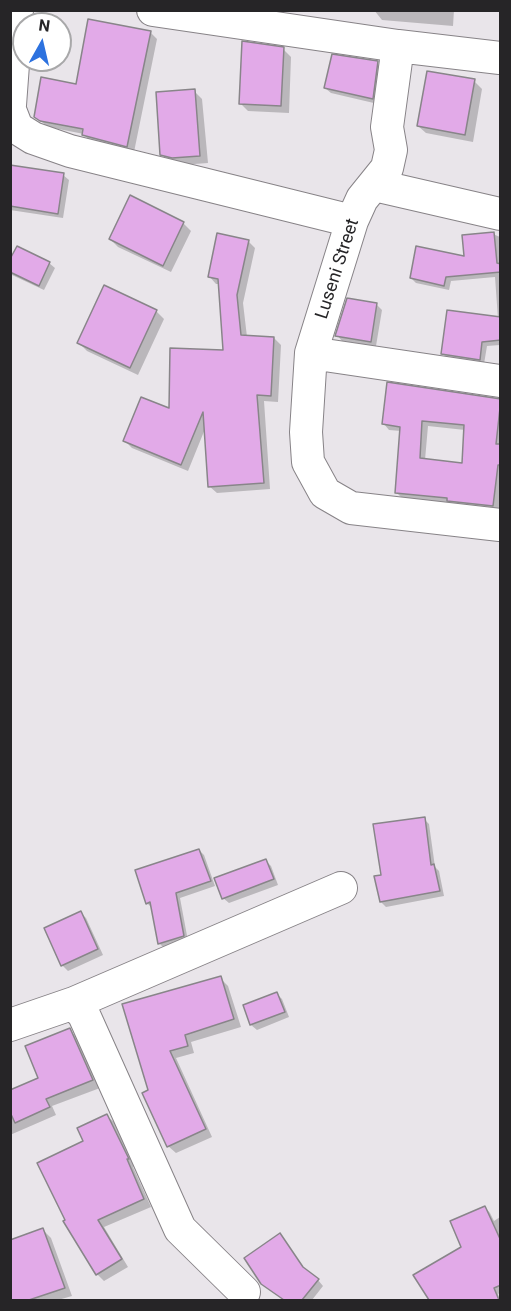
<!DOCTYPE html>
<html>
<head>
<meta charset="utf-8">
<style>
	body { margin:0 }
	#map { position:relative; width:511px; height:1311px; overflow:hidden; background:#e9e5ea; font-family:Roboto,sans-serif }
	canvas { display:block }
	.frame { position:absolute; inset:0; border:12px solid #262527; pointer-events:none }
	.north { position:absolute; left:12px; top:12px; width:60px; height:60px; box-sizing:border-box; background:#fff; border:2px solid #a8a8a9; border-radius:50%; rotate:8deg; font-size:16px; font-weight:700; line-height:24px; text-align:center; color:#262527 }
	.north::after { content:''; display:block; margin:auto; width:21px; height:27px; background:#2d72df; clip-path:polygon(50% 0,100% 100%,50% 72%,0 100%) }
</style>
</head>
<body>
<div id="map">
<canvas width="511" height="1311"></canvas>
<div class="frame"></div>
<div class="north">N</div>
</div>
<script>
const ctx = document.querySelector('canvas').getContext('2d');
ctx.lineJoin = 'round';
function fill(path, color) { ctx.fillStyle = color; ctx.fill(path, 'evenodd'); }
const shape = rows => new Path2D(rows.map(r => 'M' + r).join(''));
function trace(path, color, width, dash) { ctx.strokeStyle = color; ctx.lineWidth = width; ctx.lineCap = dash ? 'butt' : 'round'; ctx.setLineDash(dash || []); ctx.stroke(path); }
function label(font, color, halo, rows, align = 'center') {
  ctx.font = font + ' Roboto,sans-serif'; ctx.lineWidth = 6; ctx.setLineDash([]); ctx.textBaseline = 'middle'; ctx.strokeStyle = halo; ctx.fillStyle = color; for (const [text, x, y, turn = 0] of rows) {
    ctx.save(); ctx.translate(x, y); ctx.rotate((+turn || 0) * Math.PI / 180); ctx.textAlign = isNaN(turn) ? turn : align; if (halo) ctx.strokeText(text, 0, 0); ctx.fillText(text, 0, 0); ctx.restore();
  }
}
fill(shape([
	[374,10,454,10,453,26,382,20],
	[150,32,157,39,134,152,90,142,84,134,48,127,36,117],
	[283,49,291,57,289,113,248,111,240,103],
	[377,63,382,68,378,104,331,93,325,88],
	[474,81,482,89,473,142,426,133,418,126],
	[194,91,202,99,208,163,181,165,170,162,162,154],
	[10,166,63,175,69,180,63,218,10,210],
	[183,223,191,231,171,272,118,247,110,239],
	[493,234,500,237,500,345,487,346,484,364,448,359,443,354,498,319,495,277,451,281,449,290,416,283,411,278,465,258],
	[248,241,255,248,243,303,247,337,274,338,281,345,278,402,264,401,270,489,217,493,209,486,205,429,188,471,132,448,125,441,170,410,225,351,220,284,216,284,209,276],
	[10,262,49,263,55,268,44,290,12,275,10,273],
	[376,304,382,310,376,346,342,341,337,335],
	[156,311,164,319,138,375,87,351,79,343],
	[500,401,500,511,454,506,451,503,402,498,397,493,401,431,389,430,384,424],
	[428,426,465,430,463,465,425,460],
	[424,819,429,824,435,867,439,871,444,896,386,907,381,902,382,876],
	[199,850,204,855,215,886,180,898,188,941,164,948,159,943,152,908,147,903],
	[265,860,271,866,278,885,229,903,223,898],
	[81,913,86,918,103,955,68,971,62,965],
	[220,978,228,986,241,1027,191,1042,194,1053,176,1058,212,1137,176,1153,168,1146,124,1005],
	[277,994,282,999,289,1017,257,1030,251,1025,244,1006],
	[70,1030,77,1038,100,1088,52,1106,56,1115,10,1135,10,1092,40,1079],
	[107,1116,115,1123,135,1166,133,1167,151,1207,104,1227,128,1267,104,1281,97,1274,85,1141],
	[485,1207,490,1213,494,1221,500,1217,500,1293,498,1294,500,1300,430,1300,415,1276,463,1247],
	[43,1230,51,1238,72,1296,58,1300,10,1300,10,1242],
	[318,1280,323,1286,312,1300,284,1300,268,1289]
]), '#0003');
const building = shape([
	[88,19,151,31,127,147,82,135,83,129,40,121,34,117,41,77,76,84,88,19],
	[242,41,284,47,281,106,239,104,242,41],
	[332,54,378,61,373,99,324,88,332,54],
	[427,71,475,79,465,135,417,126,427,71],
	[195,89,200,156,172,158,160,155,156,92,195,89],
	[10,165,64,173,58,214,10,206,10,165],
	[130,195,184,222,163,266,109,239,130,195],
	[494,232,497,263,501,264,501,272,446,277,444,286,410,278,416,246,464,256,462,235,494,232],
	[217,233,249,240,237,295,241,335,274,337,271,396,257,395,264,483,208,487,203,412,181,465,123,441,141,397,169,408,170,348,223,350,218,279,208,277,217,233],
	[17,246,50,262,39,286,10,272,10,259,17,246],
	[104,285,157,310,130,368,77,343,104,285],
	[347,298,377,303,371,342,335,336,347,298],
	[447,310,501,317,501,340,482,342,480,360,441,354,447,310],
	[387,382,501,399,496,444,501,444,501,465,498,465,493,506,447,501,447,498,395,493,400,427,382,424,387,382],
	[422,421,464,425,462,463,420,458,422,421],
	[425,817,431,865,434,864,440,891,380,902,374,876,381,875,373,824,425,817],
	[199,849,211,881,176,893,184,936,158,944,150,902,146,904,135,870,199,849],
	[266,859,274,879,222,899,214,878,266,859],
	[81,911,98,949,61,966,44,928,81,911],
	[221,976,234,1019,185,1035,188,1046,170,1051,206,1129,167,1147,142,1093,148,1090,122,1004,221,976],
	[277,992,285,1012,250,1025,243,1005,277,992],
	[70,1028,93,1080,46,1099,50,1107,15,1123,10,1112,10,1090,38,1078,25,1046,70,1028],
	[107,1114,129,1159,127,1159,144,1199,98,1220,122,1259,96,1275,63,1221,65,1220,37,1163,83,1141,77,1128,107,1114],
	[485,1206,501,1241,501,1285,494,1288,499,1300,429,1300,413,1275,461,1247,450,1221,485,1206],
	[43,1228,65,1288,29,1300,10,1300,10,1240,43,1228],
	[280,1233,303,1267,319,1279,302,1300,284,1300,261,1284,244,1258,280,1233]
]);
fill(building, '#e2aae8');
trace(building, '#888589', 1.5);
const minor = shape([
	[153,10,398,46,387,127,391,150,387,168,362,199,352,221,311,353,306,432,308,462,325,493,351,508,500,525],
	[398,46,500,58],
	[10,105,17,10],
	[10,110,17,128,33,138,70,151,352,221],
	[374,185,500,214],
	[311,353,500,381],
	[74,1003,341,888],
	[10,1025,74,1003,84,1015,180,1229,244,1292]
]);
trace(minor, '#878387', 34);
trace(minor, '#fff', 32);
label('18px', '#262527', '#fff', [
	["Luseni Street",338,269,-72]
]);
</script>
</body>
</html>
